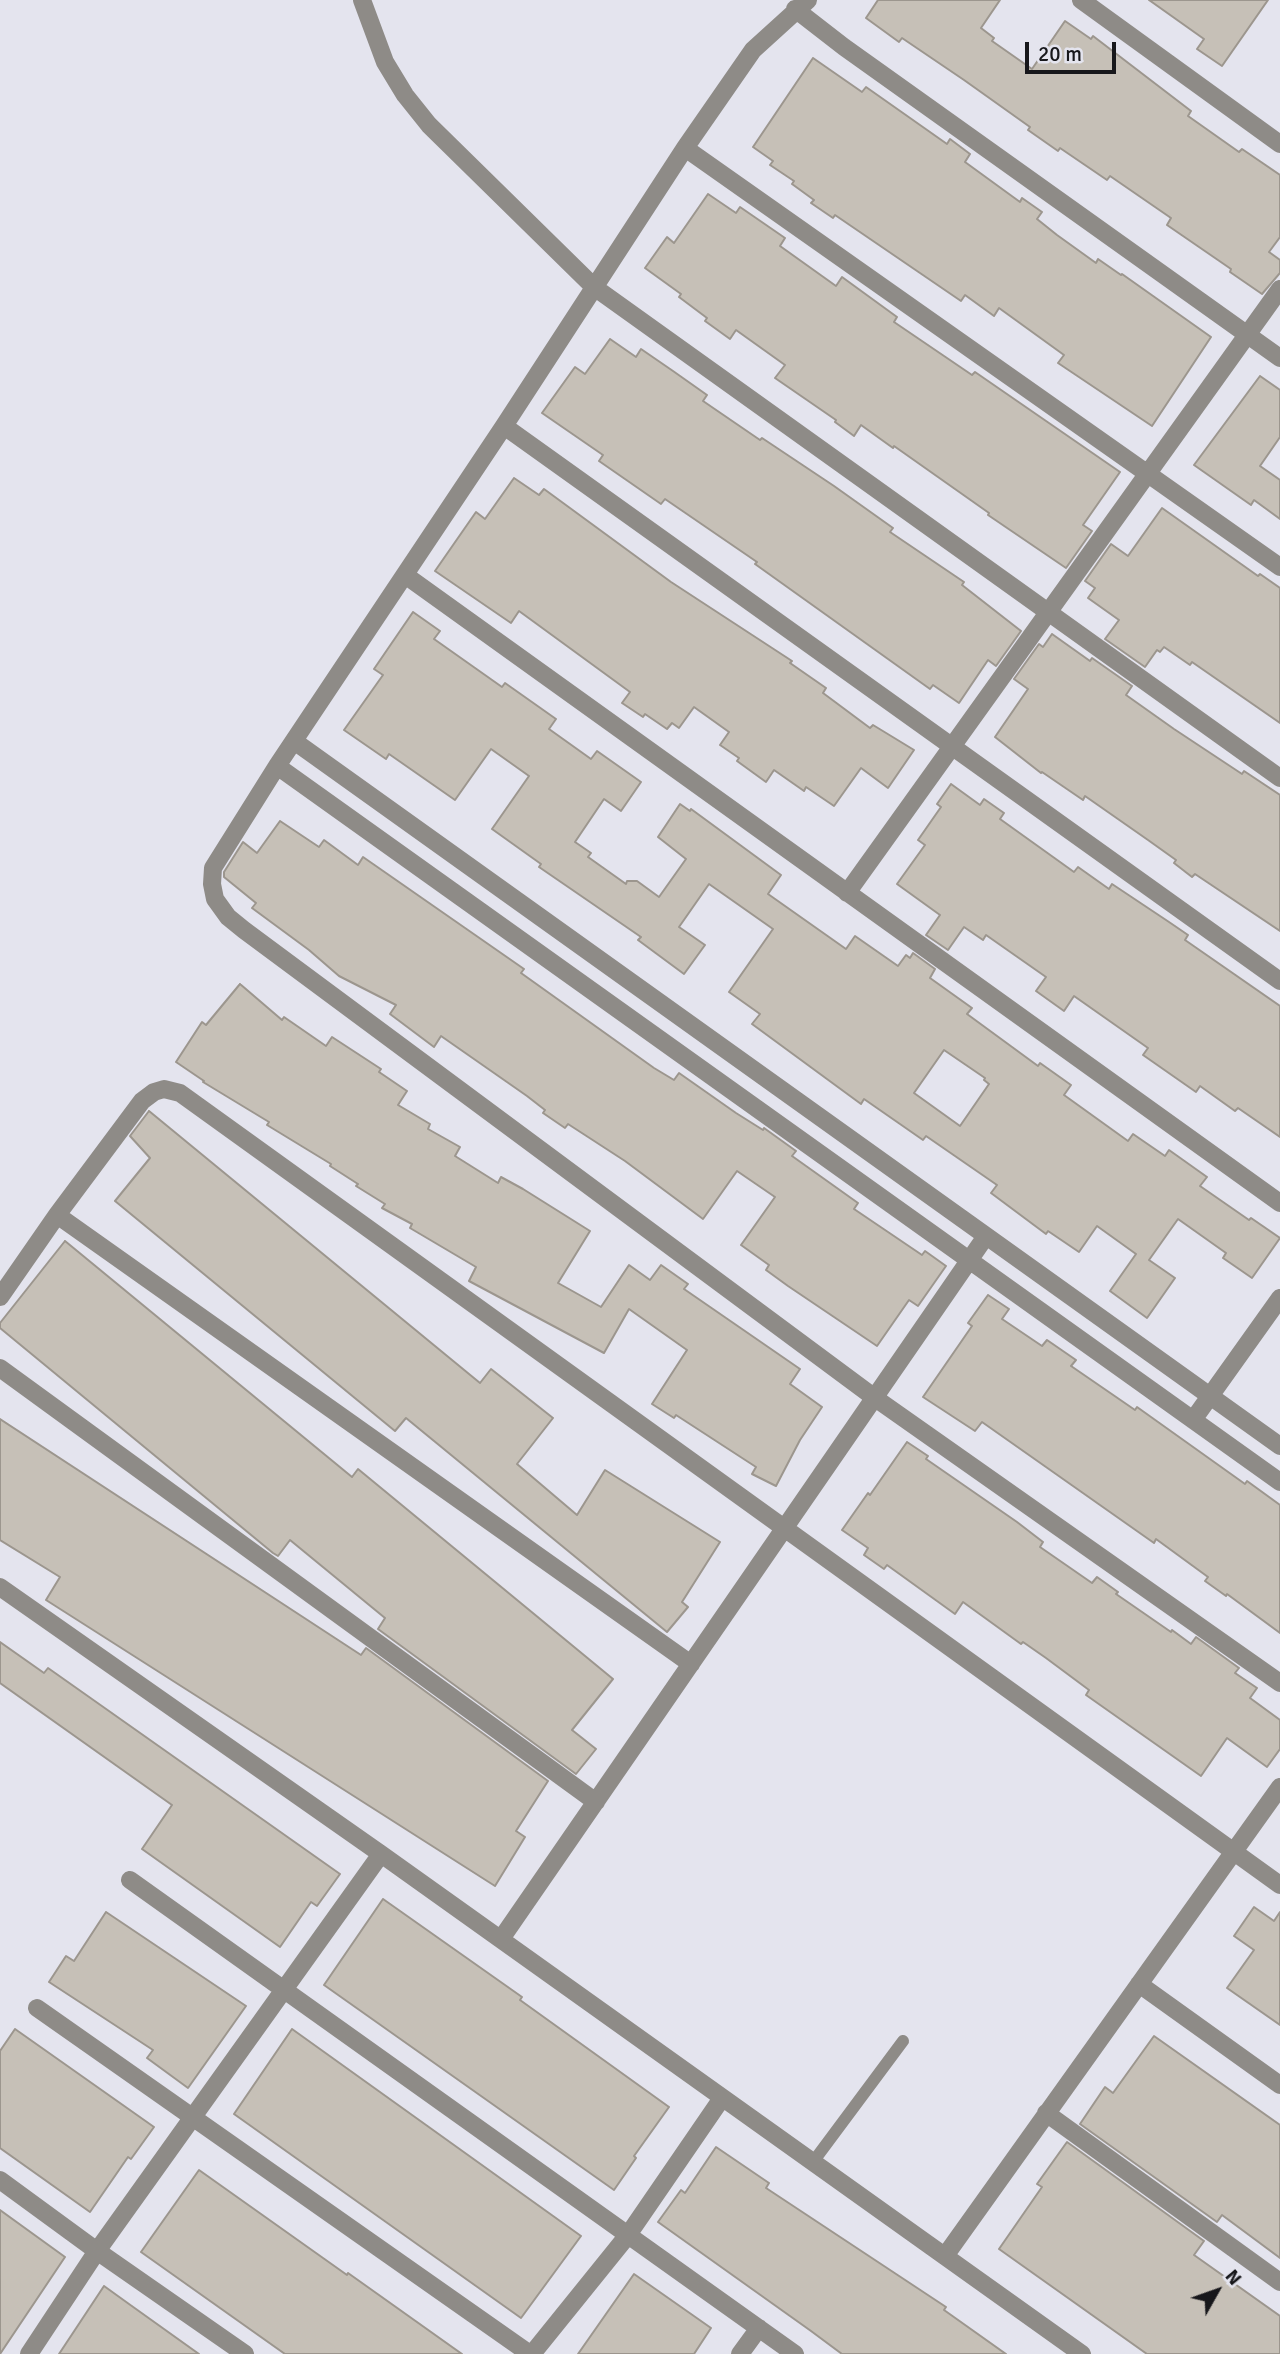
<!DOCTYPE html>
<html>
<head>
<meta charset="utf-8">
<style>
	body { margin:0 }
	#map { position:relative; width:1280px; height:2354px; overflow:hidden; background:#e4e4ee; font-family:Signika,sans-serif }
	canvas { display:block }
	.north { position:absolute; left:1182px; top:2256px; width:70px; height:70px; -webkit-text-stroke:5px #e4e4ee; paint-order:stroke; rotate:50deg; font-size:19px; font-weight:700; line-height:28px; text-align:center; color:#17171b }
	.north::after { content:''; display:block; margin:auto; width:24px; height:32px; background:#17171b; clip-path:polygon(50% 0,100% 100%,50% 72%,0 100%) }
	.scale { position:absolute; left:1025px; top:42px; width:91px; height:32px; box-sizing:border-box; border:4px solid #17171b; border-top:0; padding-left:9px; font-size:21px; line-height:24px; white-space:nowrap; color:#17171b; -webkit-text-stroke:5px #e4e4ee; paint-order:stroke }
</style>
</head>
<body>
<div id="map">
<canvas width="1280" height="2354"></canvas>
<div class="north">N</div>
<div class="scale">20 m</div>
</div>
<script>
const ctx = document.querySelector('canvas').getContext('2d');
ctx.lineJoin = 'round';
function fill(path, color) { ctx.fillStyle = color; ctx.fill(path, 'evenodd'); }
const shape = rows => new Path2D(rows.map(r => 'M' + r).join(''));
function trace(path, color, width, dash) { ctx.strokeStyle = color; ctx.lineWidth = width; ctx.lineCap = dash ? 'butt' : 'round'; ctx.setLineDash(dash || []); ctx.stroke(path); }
const building = shape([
	[878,0,1000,0,981,28,994,38,992,41,1032,69,1065,21,1091,39,1093,36,1191,111,1188,116,1239,152,1242,149,1280,175,1280,237,1269,252,1280,260,1280,273,1262,294,1230,272,1231,269,1167,225,1171,218,1110,176,1107,180,1060,148,1058,151,1028,130,1030,127,964,80,902,38,899,42,866,18,878,0],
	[1149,0,1268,0,1222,66,1197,49,1204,39,1149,0],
	[813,58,862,92,866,87,947,144,950,139,970,154,965,162,1020,202,1022,198,1042,212,1037,219,1057,235,1096,263,1098,259,1121,275,1122,274,1211,337,1152,426,1058,363,1064,355,999,308,994,316,965,295,961,301,835,215,833,218,811,203,814,200,792,184,794,181,770,165,773,161,753,147,813,58],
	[708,194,736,213,740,207,785,238,780,246,836,286,842,277,897,317,894,322,972,375,975,372,1120,472,1083,525,1092,531,1066,568,988,515,989,513,894,446,893,448,861,425,854,436,835,422,836,420,775,378,785,365,736,330,730,339,705,321,707,318,679,297,681,294,645,268,667,237,674,243,708,194],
	[610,339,636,357,641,349,673,371,707,395,703,401,760,440,762,438,834,486,893,528,890,532,964,582,962,585,1021,631,996,666,988,660,959,703,933,685,930,689,755,564,757,562,665,499,661,504,599,461,603,455,542,413,575,367,585,374,610,339],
	[1260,376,1280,390,1280,437,1260,466,1280,480,1280,519,1254,500,1251,505,1194,465,1260,376],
	[514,478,539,495,544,489,671,582,792,661,790,663,826,688,823,693,870,728,873,725,914,750,888,788,861,768,834,806,806,787,804,791,774,770,766,782,737,761,739,758,720,745,729,732,694,707,679,728,672,723,667,729,645,714,643,717,622,703,630,692,519,611,511,623,435,571,476,512,485,519,514,478],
	[1162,508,1258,576,1260,574,1280,588,1280,723,1192,662,1190,665,1164,647,1160,652,1157,650,1145,667,1105,639,1119,620,1088,598,1095,588,1085,581,1111,544,1128,556,1162,508],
	[413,612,440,631,434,639,502,687,505,683,556,719,549,729,591,759,597,751,641,782,621,811,604,799,575,842,591,853,588,857,626,884,627,881,637,881,659,897,686,859,658,837,680,804,690,811,691,809,781,875,768,894,846,949,855,936,898,966,906,955,910,958,913,953,935,969,930,978,972,1008,967,1014,1038,1066,1040,1063,1071,1085,1064,1095,1128,1141,1133,1134,1165,1156,1169,1150,1207,1177,1200,1186,1249,1220,1251,1218,1280,1238,1252,1278,1223,1258,1226,1253,1178,1219,1149,1260,1175,1278,1147,1318,1110,1291,1136,1254,1097,1226,1079,1252,1048,1231,1046,1234,991,1193,997,1185,926,1136,923,1140,864,1099,861,1104,752,1024,760,1014,729,992,773,929,709,884,679,927,705,945,684,974,638,940,641,937,539,867,541,864,492,829,529,776,491,749,455,800,389,754,386,759,344,730,383,675,374,669,413,612],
	[944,1050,985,1078,984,1080,989,1084,960,1126,914,1093,944,1050],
	[1052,634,1090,661,1092,658,1132,686,1126,695,1174,729,1242,774,1244,771,1280,795,1280,931,1195,874,1192,877,1174,863,1176,860,1148,840,1085,796,1083,800,1042,772,1041,773,995,737,1028,689,1014,679,1039,644,1043,647,1052,634],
	[951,784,980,805,984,799,1004,813,1000,819,1074,872,1078,867,1109,889,1112,884,1169,922,1188,935,1185,940,1280,1006,1280,1137,1238,1108,1235,1111,1200,1086,1196,1092,1143,1055,1148,1048,1074,996,1064,1011,1036,991,1046,977,986,935,983,940,964,927,948,950,926,935,940,915,897,884,925,845,918,840,941,807,937,804,951,784],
	[280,821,319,847,324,840,358,865,363,857,524,969,521,973,654,1068,674,1080,679,1073,736,1113,763,1130,764,1128,796,1151,792,1156,858,1203,854,1209,922,1255,925,1251,946,1266,918,1306,909,1300,877,1346,788,1286,766,1270,769,1265,741,1245,775,1197,737,1171,703,1219,625,1161,568,1124,565,1128,543,1113,545,1110,527,1096,441,1036,434,1047,390,1014,396,1005,339,976,309,950,252,908,256,903,224,877,224,872,243,842,257,853,280,821],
	[240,984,282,1020,284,1017,326,1046,332,1037,381,1069,379,1072,407,1091,398,1105,430,1124,428,1129,460,1147,455,1156,498,1183,501,1177,523,1189,590,1231,558,1283,601,1307,629,1265,650,1280,661,1265,688,1284,684,1289,800,1369,790,1384,822,1407,800,1440,776,1486,752,1474,756,1467,676,1415,674,1418,652,1404,687,1350,629,1309,604,1353,469,1281,476,1267,410,1228,412,1224,382,1208,385,1204,356,1186,358,1184,330,1166,331,1164,267,1125,269,1122,203,1082,204,1081,176,1062,202,1022,206,1025,240,984],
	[149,1111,480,1383,491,1369,553,1418,517,1464,577,1515,605,1470,720,1542,682,1602,688,1607,667,1632,406,1418,395,1431,115,1201,150,1158,130,1136,149,1111],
	[65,1241,352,1477,358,1469,613,1679,572,1730,596,1749,576,1774,378,1629,385,1618,290,1540,278,1556,273,1553,0,1328,0,1323,65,1241],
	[988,1295,1009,1309,1002,1319,1042,1346,1047,1340,1076,1360,1071,1366,1135,1410,1137,1407,1245,1484,1247,1481,1280,1505,1280,1633,1227,1594,1226,1596,1205,1581,1208,1577,1156,1539,1154,1543,982,1422,975,1431,923,1397,972,1326,968,1323,988,1295],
	[0,1419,361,1655,366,1648,548,1781,516,1831,525,1837,495,1886,46,1600,60,1577,0,1540,0,1419],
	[907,1442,928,1456,926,1459,1017,1522,1043,1542,1040,1547,1092,1583,1097,1577,1118,1592,1116,1594,1171,1632,1172,1630,1191,1644,1196,1637,1239,1668,1235,1673,1257,1688,1250,1698,1280,1720,1280,1749,1267,1767,1227,1738,1201,1776,1086,1695,1089,1690,1046,1658,1023,1642,1021,1644,963,1602,955,1614,887,1565,884,1569,864,1555,868,1548,842,1530,868,1493,870,1495,907,1442],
	[0,1642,44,1673,48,1668,340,1874,317,1906,311,1902,280,1947,142,1849,172,1805,0,1683,0,1642],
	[383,1899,522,1997,520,2000,669,2107,634,2156,636,2158,614,2190,324,1985,383,1899],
	[1254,1907,1274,1921,1280,1912,1280,2025,1227,1988,1254,1950,1234,1936,1254,1907],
	[106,1912,246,2006,188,2088,147,2058,153,2050,49,1982,66,1956,74,1961,106,1912],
	[15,2029,154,2127,131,2159,128,2157,90,2212,0,2148,0,2051,15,2029],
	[292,2029,581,2236,521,2318,234,2114,292,2029],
	[1154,2036,1280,2125,1280,2258,1222,2215,1217,2222,1080,2124,1105,2087,1113,2093,1154,2036],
	[1067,2142,1204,2241,1194,2255,1280,2316,1280,2354,1147,2354,999,2249,1042,2187,1037,2184,1067,2142],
	[716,2147,769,2183,766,2188,946,2307,944,2310,1006,2354,842,2354,811,2331,658,2222,681,2190,685,2193,716,2147],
	[199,2170,347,2275,348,2273,462,2354,285,2354,141,2252,199,2170],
	[0,2210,65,2257,0,2354,0,2210],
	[634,2274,711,2328,694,2354,578,2354,634,2274],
	[104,2286,129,2304,199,2354,59,2354,104,2286]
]);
fill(building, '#c6c0b7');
trace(building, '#9c968e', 2);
trace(shape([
	[813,2162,903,2041]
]), '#8e8b87', 12);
trace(shape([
	[362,0,385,62,405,95,429,125,594,287,1280,778],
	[808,0,753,50,685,148,504,426,277,766,213,868,212,884,215,899,228,917,244,930,875,1398,1280,1683],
	[1081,0,1280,144],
	[795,9,844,47,1280,358],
	[685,148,1280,567],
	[504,426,1280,981],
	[405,575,1280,1203],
	[294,741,1280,1446],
	[277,766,1280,1482],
	[847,893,1280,289],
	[57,1215,691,1664],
	[0,1297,57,1215,142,1101,154,1092,164,1089,180,1093,1280,1885],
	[0,1368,596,1802],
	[1193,1420,1280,1298],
	[0,1587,381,1854,1082,2354],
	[130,1880,795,2354],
	[501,1939,986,1236],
	[1139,1984,1280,2085],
	[37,2008,530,2354],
	[1046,2113,1280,2282],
	[0,2180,97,2251,245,2354],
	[945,2256,1280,1787],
	[29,2354,97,2251,381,1854],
	[532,2354,628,2235,722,2098],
	[740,2354,759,2328]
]), '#8e8b87', 18);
</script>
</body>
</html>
